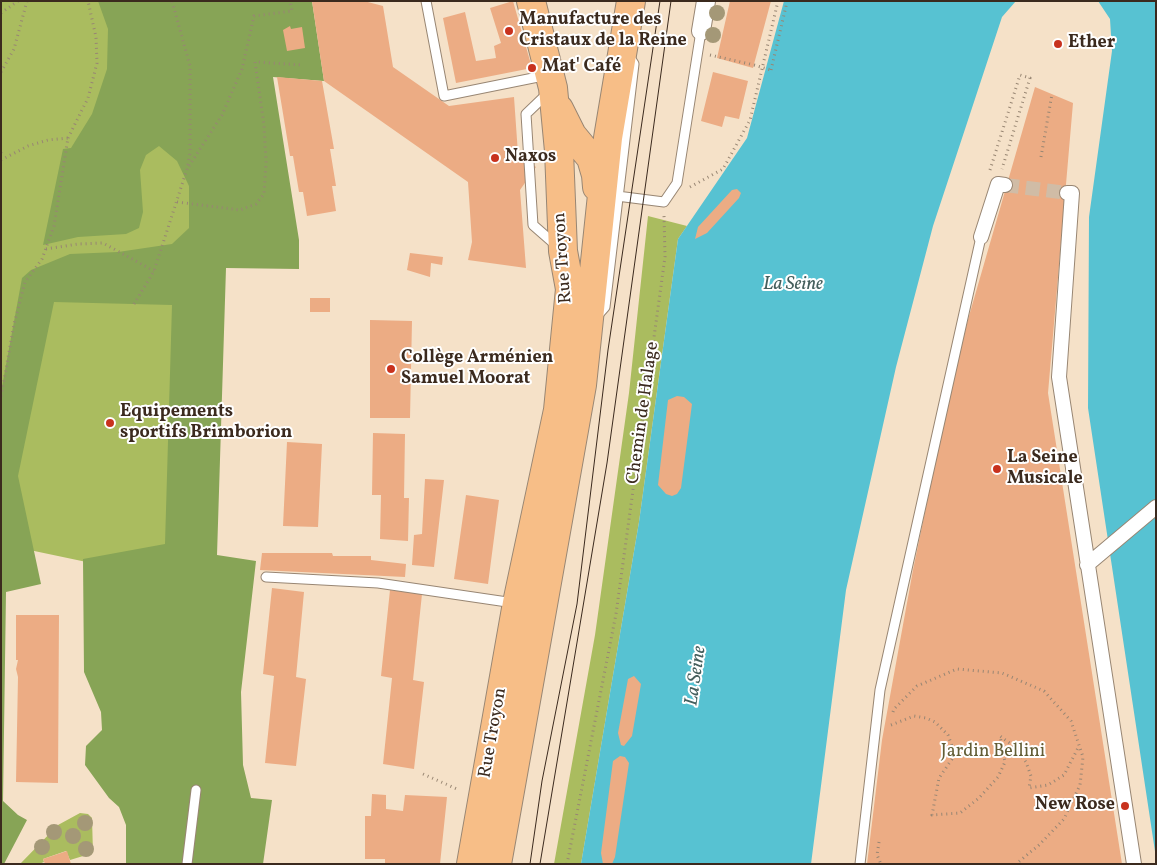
<!DOCTYPE html>
<html>
<head>
<meta charset="utf-8">
<style>
	body { margin:0 }
	#map { position:relative; width:1157px; height:865px; overflow:hidden; background:#f5e1c8; font-family:Vollkorn,serif }
	canvas { display:block }
	.frame { position:absolute; inset:0; border:2px solid #3b2a1e; pointer-events:none }
</style>
</head>
<body>
<div id="map">
<canvas width="1157" height="865"></canvas>
<div class="frame"></div>
</div>
<script>
const ctx = document.querySelector('canvas').getContext('2d');
ctx.lineJoin = 'round';
function fill(path, color) { ctx.fillStyle = color; ctx.fill(path, 'evenodd'); }
const shape = rows => new Path2D(rows.map(r => 'M' + r).join(''));
function trace(path, color, width, dash) { ctx.strokeStyle = color; ctx.lineWidth = width; ctx.lineCap = dash ? 'butt' : 'round'; ctx.setLineDash(dash || []); ctx.stroke(path); }
function label(font, color, halo, rows, align = 'center') {
  ctx.font = font + ' Vollkorn,serif'; ctx.lineWidth = 4; ctx.setLineDash([]); ctx.textBaseline = 'middle'; ctx.strokeStyle = halo; ctx.fillStyle = color; for (const [text, x, y, turn = 0] of rows) {
    ctx.save(); ctx.translate(x, y); ctx.rotate((+turn || 0) * Math.PI / 180); ctx.textAlign = isNaN(turn) ? turn : align; if (halo) ctx.strokeText(text, 0, 0); ctx.fillText(text, 0, 0); ctx.restore();
  }
}
fill(shape([
	[1,1,282,1,189,228,172,580,1,544],
	[648,216,687,226,678,239,639,522,581,864,554,864,595,635,629,393],
	[80,813,88,814,92,818,93,853,70,860,66,851,43,859,44,862,39,864,21,863,58,825]
]), '#aabc5f');
fill(shape([
	[98,1,312,1,324,81,273,77,299,240,299,269,226,268,217,555,256,561,241,692,243,765,251,798,272,800,263,864,126,864,126,825,119,807,109,798,85,765,86,746,102,730,101,712,84,672,83,559,165,544,172,305,54,302,18,476,41,584,6,592,3,801,18,815,27,820,4,864,1,864,1,392,22,278,31,270,70,254,118,252,172,244,189,228,189,186,177,161,159,146,146,155,140,170,143,212,139,228,126,234,78,237,43,245,63,149,71,148,92,114,107,69,108,29]
]), '#87a456');
fill(shape([
	[784,1,1016,1,1002,17,970,114,933,226,896,367,846,590,811,864,581,864,639,522,678,239,747,138],
	[1098,1,1156,1,1156,858,1088,408,1089,217,1112,51,1110,19]
]), '#57c2d2');
fill(shape([
	[312,1,364,1,383,6,393,67,449,106,514,97,518,154,536,167,520,190,526,268,468,260,472,242,468,182,324,81],
	[513,1,532,68,456,83,443,18,465,12,476,61,496,58,494,46,501,43,490,8],
	[730,1,771,1,753,68,717,58],
	[290,26,291,29,302,27,305,48,287,51,283,30],
	[713,72,748,81,739,119,725,116,722,127,701,121],
	[277,77,322,81,334,149,330,149,336,186,332,186,336,211,307,216,303,192,299,192,293,156,290,156],
	[1035,87,1073,103,1048,393,1122,864,867,864,882,740,913,570,939,444,967,323],
	[737,189,741,193,739,198,707,233,695,239,698,227,732,190],
	[410,253,443,257,442,265,431,263,430,277,407,270],
	[310,298,330,298,330,312,310,312],
	[370,320,412,321,410,418,370,418],
	[677,396,684,397,692,404,681,488,677,494,672,496,666,494,658,485,668,400],
	[373,433,405,434,404,498,409,498,408,541,380,539,381,495,372,495],
	[287,442,322,444,318,527,283,526],
	[425,479,444,480,434,567,412,565,414,535,422,534],
	[466,495,499,500,488,584,454,579],
	[262,553,332,553,333,556,371,556,371,560,406,564,405,577,260,570],
	[272,588,304,592,296,677,306,679,296,766,265,763,274,676,263,674],
	[390,590,422,594,413,680,424,682,414,769,383,764,392,678,381,676],
	[16,615,59,615,58,783,16,782,18,677,16,669,18,660,16,660],
	[634,676,641,684,632,736,624,746,621,745,618,733,628,679],
	[620,756,625,757,629,763,615,857,612,864,603,864,601,853,613,761],
	[372,794,386,795,386,809,403,811,405,795,447,797,440,864,385,864,385,859,365,859,365,816,371,816],
	[67,851,71,864,45,864,43,859]
]), '#ecac84');
trace(shape([
	[1005,185,1067,193]
]), '#d0bca6', 14, [14, 7]);
const service = shape([
	[426,1,444,96,548,75],
	[549,92,526,114,533,225,557,246],
	[617,196,664,202,677,183,701,31],
	[597,316,605,307,634,64,629,56],
	[266,577,378,583,514,603],
	[187,864,196,790],
	[860,864,880,690,981,237]
]);
const pedestrian = shape([
	[1067,193,1072,193,1059,377,1134,864],
	[981,237,998,184,1005,185],
	[1087,565,1156,507]
]);
const minor = shape([
	[701,31,706,1]
]);
const primary = shape([
	[559,109,572,135,591,158,596,175,597,187],
	[471,864,517,603,558,410,570,289,563,251,559,151,553,88,531,1],
	[497,864,582,385,608,138,631,1]
]);
trace(service, '#988673', 11);
trace(pedestrian, '#988673', 16);
trace(minor, '#988673', 20);
trace(primary, '#988673', 30);
trace(shape([
	[1,13,18,1],
	[710,55,754,65],
	[771,70,787,2],
	[1,72,14,49,27,1],
	[68,138,88,98,97,63,96,37,88,1],
	[1,153,5,156],
	[1041,157,1052,94],
	[1,160,28,146,48,140,68,138,54,226,42,259,25,282,14,324,1,397],
	[189,166,222,115,242,69,254,16,292,11,290,1],
	[990,170,1020,75,1030,78,1002,169],
	[690,187,723,169,750,120,778,1],
	[177,202,240,210,256,204,264,194,266,162,264,125,255,62,303,65],
	[46,249,78,244,103,243,154,271],
	[134,304,154,271,187,169,190,153,190,66,172,1],
	[893,712,894,709,917,686,957,669,1002,673,1044,691,1071,721,1083,757,1080,785,1064,819,1039,845,1016,864],
	[891,725,914,716,926,718,935,722,948,735,953,749,952,759,939,778,932,815,960,813,979,798,998,777,1005,762,1000,736,1015,747,1026,762,1031,776,1029,788,1048,785,1064,775,1079,746],
	[423,774,457,789],
	[879,842,877,855,881,864],
	[567,864,616,614,665,257,664,215]
]), '#988673', 3, [1, 4]);
trace(service, '#fff', 9);
trace(pedestrian, '#fff', 14);
trace(minor, '#fff', 18);
trace(primary, '#f7be87', 28);
trace(shape([
	[530,864,542,781,577,604,608,350,660,1],
	[540,864,607,463,671,1]
]), '#3b2a1e', 1);
trace(shape([
	[754,65,771,70]
]), '#988673', 3, [1, 4]);
ctx.fillStyle = '#a49877';
for (const [x, y] of [
	[717,13],
	[713,35],
	[85,823],
	[54,832],
	[73,836],
	[42,847],
	[86,849]
]) { ctx.beginPath(); ctx.arc(x, y, 8, 0, 2 * Math.PI); ctx.fill(); }
for (const [x, y, r, color] of [
	[509,31,5,"#c8321e"],
	[1058,44,5,"#c8321e"],
	[532,68,5,"#c8321e"],
	[495,158,5,"#c8321e"],
	[391,369,5,"#c8321e"],
	[110,423,5,"#c8321e"],
	[997,469,5,"#c8321e"],
	[1125,806,5,"#c8321e"]
]) { const dot = new Path2D(); dot.arc(x, y, r, 0, 2 * Math.PI); ctx.fillStyle = color; ctx.fill(dot); trace(dot, '#fff', 2); }
label('bold 18px', '#3b2a1e', '#fff', [
	["Manufacture des",519,21],
	["Cristaux de la Reine",519,42],
	["Ether",1068,44],
	["Mat' Café",542,68],
	["Naxos",505,158],
	["Collège Arménien",401,359],
	["Samuel Moorat",401,380],
	["Equipements",120,413],
	["sportifs Brimborion",120,434],
	["La Seine",1007,459],
	["Musicale",1007,480],
	["New Rose",1115,806,"right"]
], 'left');
label('18px', '#3b2a1e', '#fff', [
	["Rue Troyon",564,258,-94],
	["Chemin de Halage",644,413,-82],
	["Rue Troyon",494,733,-80]
]);
label('18px', '#625d35', '#fff', [
	["Jardin Bellini",993,753]
]);
label('italic 19px', '#455f5d', '#fff', [
	["La Seine",793,286],
	["La Seine",697,676,-82]
]);
</script>
</body>
</html>
